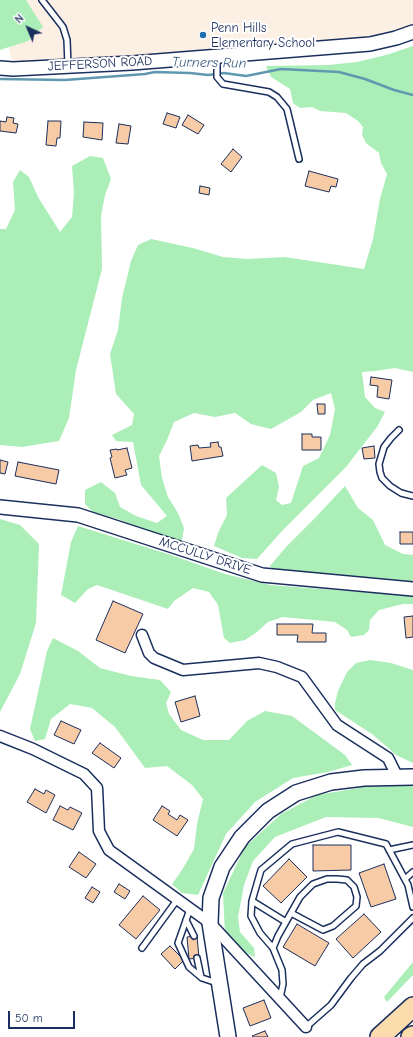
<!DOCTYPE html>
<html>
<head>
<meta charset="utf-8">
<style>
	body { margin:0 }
	#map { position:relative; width:413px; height:1037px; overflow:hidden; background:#fff; font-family:"Comic Neue",sans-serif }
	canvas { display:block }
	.north { position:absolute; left:8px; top:8px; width:40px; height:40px; -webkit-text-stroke:3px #fff; paint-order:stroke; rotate:316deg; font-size:11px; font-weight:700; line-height:16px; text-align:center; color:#1b2f5e }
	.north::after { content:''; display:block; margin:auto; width:14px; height:18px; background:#1b2f5e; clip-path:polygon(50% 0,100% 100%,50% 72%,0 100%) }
	.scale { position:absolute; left:8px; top:1011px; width:67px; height:18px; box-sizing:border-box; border:2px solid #1b2f5e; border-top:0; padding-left:5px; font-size:12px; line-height:14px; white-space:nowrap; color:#1b2f5e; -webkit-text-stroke:3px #fff; paint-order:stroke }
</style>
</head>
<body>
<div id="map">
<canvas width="413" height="1037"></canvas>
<div class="north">N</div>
<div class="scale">50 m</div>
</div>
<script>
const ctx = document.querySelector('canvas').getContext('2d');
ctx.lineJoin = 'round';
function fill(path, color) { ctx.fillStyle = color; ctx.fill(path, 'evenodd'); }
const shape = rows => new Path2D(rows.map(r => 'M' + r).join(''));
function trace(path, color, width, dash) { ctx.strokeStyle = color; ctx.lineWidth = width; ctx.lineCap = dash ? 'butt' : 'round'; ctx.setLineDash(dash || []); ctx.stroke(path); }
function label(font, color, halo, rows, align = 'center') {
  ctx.font = font + ' "Comic Neue",sans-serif'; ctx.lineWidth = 4; ctx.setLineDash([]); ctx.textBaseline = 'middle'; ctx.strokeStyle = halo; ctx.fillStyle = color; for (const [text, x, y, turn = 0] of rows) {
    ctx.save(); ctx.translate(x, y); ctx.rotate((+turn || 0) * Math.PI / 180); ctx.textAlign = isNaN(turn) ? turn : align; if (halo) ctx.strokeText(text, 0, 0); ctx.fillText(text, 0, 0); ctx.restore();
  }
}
fill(shape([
	[0,0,413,0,413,29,384,41,13,69]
]), '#fcefe4');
fill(shape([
	[0,0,26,0,43,27,28,41,0,50],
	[413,46,413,372,395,368,375,371,362,372,365,397,375,408,385,412,377,427,346,467,282,531,257,559,242,558,214,546,218,533,227,515,226,498,262,465,276,473,279,487,276,500,282,505,291,503,303,466,319,458,330,435,335,409,331,393,313,400,301,412,271,429,251,424,235,413,215,417,194,413,174,422,167,440,159,456,162,478,168,497,178,513,184,528,182,540,174,543,118,519,94,513,85,504,85,490,101,482,115,493,120,507,136,516,157,523,167,516,141,485,133,442,116,441,112,435,132,425,134,414,116,394,110,354,118,330,122,298,131,261,138,245,151,239,193,248,223,257,247,259,285,257,364,269,373,239,380,199,387,174,381,163,379,153,366,143,362,135,363,127,358,121,346,113,320,111,312,107,300,108,293,103,290,89,271,77,266,66,328,65,357,62,386,55],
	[90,156,103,158,111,179,105,195,101,216,102,269,76,370,69,418,59,441,22,447,0,445,0,229,6,229,15,210,13,182,20,170,29,177,38,197,60,232,72,217,74,193,72,166],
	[345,486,358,508,373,520,385,545,403,554,413,555,413,584,273,571,270,566,286,547,314,519],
	[0,519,20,525,39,544,36,623,20,674,0,712],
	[78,526,171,555,225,574,270,585,413,596,413,604,403,604,379,610,370,620,369,630,364,635,351,637,347,630,335,622,283,617,268,622,257,632,245,640,230,643,224,638,218,605,209,592,193,588,174,601,168,609,97,585,88,589,75,603,61,595,71,542],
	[53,638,78,651,100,668,131,676,160,680,171,692,166,703,169,714,181,730,203,740,229,740,247,721,265,711,292,716,345,755,352,765,328,772,293,778,255,802,226,834,198,895,182,893,172,884,182,870,194,849,197,824,203,799,192,785,167,766,145,768,115,727,92,708,70,704,51,719,45,739,35,741,30,729,47,651],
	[370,660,391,663,413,670,413,763,396,755,386,746,372,734,335,710,335,703,338,691,347,672,356,663],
	[370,786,413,786,413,827,378,818,326,817,275,837,253,861,244,885,238,917,240,932,254,948,255,957,246,953,225,934,223,893,245,847,281,814,317,795],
	[413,962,413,975,387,1002,384,997]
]), '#aceeb7');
trace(shape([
	[0,79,65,80,145,74,155,72,190,73,208,75,224,73,246,76,281,69,339,72,365,79,394,90,413,95]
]), '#6099af', 2.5);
const building = shape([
	[167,113,180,117,176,128,163,124,167,113],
	[188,115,204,125,198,134,182,125,188,115],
	[7,117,14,118,13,123,18,124,16,133,0,131,0,121,6,122,7,117],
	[48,121,61,121,60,138,57,138,56,146,46,145,48,121],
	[84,122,103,123,102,140,83,137,84,122],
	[119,124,131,126,128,144,116,143,119,124],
	[233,149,242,157,231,172,221,164,233,149],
	[309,171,338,179,336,187,331,186,329,192,305,186,309,171],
	[200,186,210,188,209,195,199,193,200,186],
	[371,377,392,380,389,399,377,397,378,386,370,385,371,377],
	[317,404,325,404,325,414,318,414,317,404],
	[302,434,312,434,312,437,321,437,321,450,302,450,302,434],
	[218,442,219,447,221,447,223,456,192,461,190,446,198,445,199,448,211,447,210,443,218,442],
	[374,446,375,458,364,459,362,448,374,446],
	[127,448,132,468,125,470,127,475,115,478,110,458,112,457,110,450,117,449,117,450,127,448],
	[0,460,8,462,5,474,0,473,0,460],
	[18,462,59,470,56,484,15,476,18,462],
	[400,532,413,532,413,544,400,544,400,532],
	[113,601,143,614,125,653,96,640,113,601],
	[413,616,413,637,406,638,404,617,413,616],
	[277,624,313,624,312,633,326,633,326,642,297,642,298,635,277,635,277,624],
	[195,696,200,716,181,722,175,702,195,696],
	[61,721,81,730,74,744,54,735,61,721],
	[100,743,121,758,114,768,92,753,100,743],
	[35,789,44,794,46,790,55,795,46,813,27,802,35,789],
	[60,806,68,810,70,807,82,813,73,830,53,820,60,806],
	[162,806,170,811,168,814,177,820,180,815,188,820,177,836,153,820,162,806],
	[313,845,351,845,351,870,313,871,313,845],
	[79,852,96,864,86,878,69,867,79,852],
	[289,859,307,877,281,903,263,886,289,859],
	[384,864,396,899,371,907,359,873,384,864],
	[119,884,130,891,125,899,114,892,119,884],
	[92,887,100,892,93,903,85,898,92,887],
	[143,896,160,910,136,939,119,925,143,896],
	[364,914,381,932,353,958,336,939,364,914],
	[297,924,329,943,315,966,283,947,297,924],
	[197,936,199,958,189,959,187,937,197,936],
	[170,946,184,960,175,969,161,954,170,946],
	[264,1000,271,1018,250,1026,243,1008,264,1000],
	[265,1031,268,1037,253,1037,252,1036,265,1031]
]);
fill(building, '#f6cba5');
trace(building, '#1b2f5e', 1);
const service = shape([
	[42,0,63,27,67,40,68,65],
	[217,57,217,77,223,84,269,92,277,97,287,109,299,159],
	[399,430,391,438,384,447,379,464,380,472,382,478,390,486,401,493,413,496],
	[389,850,413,845],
	[405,879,413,872],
	[252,901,286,922],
	[190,909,178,943,189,967,202,978,217,983],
	[186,920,194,936],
	[142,948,177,900],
	[273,948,278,936,300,897,313,884,327,879,337,879,347,880,354,887,357,897,356,906,333,926,323,930,291,913],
	[197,958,201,977],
	[280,998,283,984,282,970,273,948,260,933,251,916,252,901,261,870,292,844,338,832,386,844,408,885,413,907],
	[306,1027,331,1005,351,978,363,964,380,951,413,918]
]);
const minor = shape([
	[142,635,149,653,154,658,183,670,259,663,277,667,302,677,337,725,388,758,398,778],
	[0,736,33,749,84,774,97,788,99,831,109,850,210,923,306,1027]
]);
const tertiary = shape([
	[0,68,13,69,132,63,370,44,396,38,413,32],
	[0,507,78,515,262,575,413,589]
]);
const secondary = shape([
	[228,1037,210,923,211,898,222,867,242,837,268,811,296,793,331,782,364,778,413,777]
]);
const motorway = shape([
	[380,1037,413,1007],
	[411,1037,413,1036]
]);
trace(service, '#1b2f5e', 8);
trace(minor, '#1b2f5e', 13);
trace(tertiary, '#1b2f5e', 16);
trace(secondary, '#1b2f5e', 18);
trace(motorway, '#1b2f5e', 22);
trace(service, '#fff', 5);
trace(minor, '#fff', 10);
trace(tertiary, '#fff', 13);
trace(secondary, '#fff', 15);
trace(motorway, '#fcdcac', 19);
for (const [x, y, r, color] of [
	[203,35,4,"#1f6fb2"]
]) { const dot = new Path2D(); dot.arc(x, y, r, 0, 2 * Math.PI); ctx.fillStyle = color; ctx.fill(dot); trace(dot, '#fff', 1.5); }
label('13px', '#1b2f5e', '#fff', [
	["Penn Hills",211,28],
	["Elementary School",211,43]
], 'left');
label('13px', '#1b2f5e', '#fff', [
	["JEFFERSON ROAD",100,64,-3],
	["MCCULLY DRIVE",205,556,18]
]);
label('italic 14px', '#385b80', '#fff', [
	["Turners Run",209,63,1]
]);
</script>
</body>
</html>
